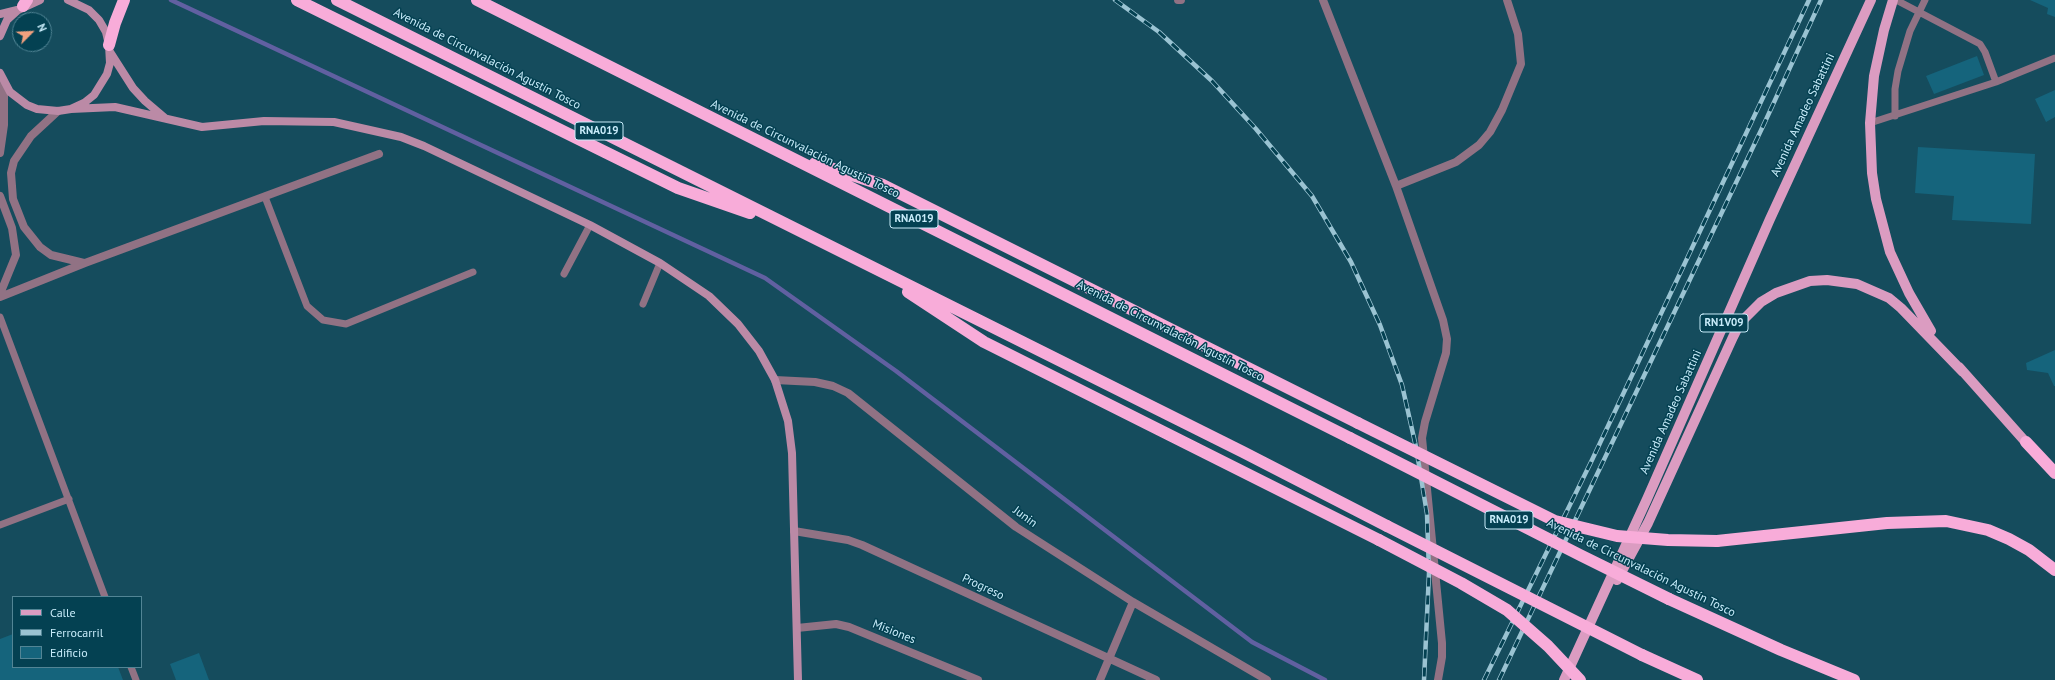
<!DOCTYPE html>
<html>
<head>
<meta charset="utf-8">
<style>
	body { margin:0 }
	#map { position:relative; width:2055px; height:680px; overflow:hidden; background:#154c5d; font-family:"PT Sans",sans-serif }
	canvas { display:block }
	.legend { position:absolute; left:12px; top:596px; width:130px; height:72px; box-sizing:border-box; background:#044152; border:1px solid #528595; margin:0; padding:5px 7px; list-style:none; font-size:12px; color:#c8ecfa }
	.legend li { display:flex; align-items:center; gap:8px; height:20px }
	.legend b { width:20px; border:1px solid #528595 }
	.north { position:absolute; left:12px; top:12px; width:40px; height:40px; box-sizing:border-box; background:#044152; border:1px solid #528595; border-radius:50%; rotate:66deg; font-size:11px; font-weight:700; line-height:16px; text-align:center; color:#c8ecfa }
	.north::after { content:''; display:block; margin:auto; width:14px; height:18px; background:#f2a17e; clip-path:polygon(50% 0,100% 100%,50% 72%,0 100%) }
</style>
</head>
<body>
<div id="map">
<canvas width="2055" height="680"></canvas>
<ul class="legend">
<li><b style="height:5px;background:#db9cc1"></b>Calle</li>
<li><b style="height:5px;background:#9ac3d2"></b>Ferrocarril</li>
<li><b style="height:11px;background:#15647c"></b>Edificio</li>
</ul>
<div class="north">N</div>
</div>
<script>
const ctx = document.querySelector('canvas').getContext('2d');
ctx.lineJoin = 'round';
const shape = rows => new Path2D(rows.map(r => 'M' + r).join(''));
function trace(path, color, width, dash) { ctx.strokeStyle = color; ctx.lineWidth = width; ctx.lineCap = dash ? 'butt' : 'round'; ctx.setLineDash(dash || []); ctx.stroke(path); }
function fill(path, color) { ctx.fillStyle = color; ctx.fill(path, 'evenodd'); }
function label(font, color, halo, rows, align = 'center') {
  ctx.font = font + ' "PT Sans",sans-serif'; ctx.lineWidth = 3; ctx.setLineDash([]); ctx.textBaseline = 'middle'; ctx.strokeStyle = halo; ctx.fillStyle = color; for (const [text, x, y, turn = 0] of rows) {
    ctx.save(); ctx.translate(x, y); ctx.rotate((+turn || 0) * Math.PI / 180); ctx.textAlign = isNaN(turn) ? turn : align; if (halo) ctx.strokeText(text, 0, 0); ctx.fillText(text, 0, 0); ctx.restore();
  }
}
trace(shape([
	[171,0,765,278,896,371,1252,642,1325,680]
]), '#6160a1', 4.5);
fill(shape([
	[2030,0,2055,0,2055,17,2047,14,2048,8],
	[1977,56,1984,75,1934,94,1926,76],
	[2055,90,2055,117,2046,122,2035,99],
	[1918,147,2035,154,2031,224,1952,220,1954,196,1915,193],
	[2055,350,2055,386,2054,386,2048,373,2027,370,2026,363],
	[13,634,13,667,118,667,123,680,0,680,0,639],
	[199,653,209,680,176,680,170,664]
]), '#15647c');
trace(shape([
	[1896,0,1980,44,1985,52,1996,82],
	[1895,116,1895,89,1898,71,1910,31,1925,0],
	[1870,123,1996,82,2055,58],
	[265,197,307,306,323,320,346,324,473,272],
	[564,274,590,225],
	[643,304,660,263],
	[0,317,105,597],
	[0,525,69,499],
	[131,667,136,680]
]), '#917284', 7);
trace(shape([
	[1178,0,1181,0],
	[1323,0,1396,186,1443,320,1447,339,1446,353,1425,422,1422,438,1442,643,1442,657,1438,680],
	[58,111,31,136,14,161,11,173,13,199,24,227,40,247,51,255,84,263],
	[0,153,4,125,4,83],
	[1396,186,1456,162,1479,145,1490,132,1502,110,1521,64,1518,34,1507,0],
	[0,196,12,228,16,255,0,294],
	[0,297,85,263,379,154],
	[775,380,815,382,833,386,848,393,1016,527,1133,602,1267,680],
	[794,531,848,540,862,545,1156,680],
	[797,628,836,624,849,627,978,680],
	[1100,680,1133,602]
]), '#917284', 8);
trace(shape([
	[0,14,17,10],
	[0,36,7,20,18,10,40,0],
	[110,52,133,88,145,101,165,118],
	[0,73,10,92,27,105,37,109,58,111,71,109,84,103,94,95,107,74,110,63,109,45,106,32,99,20,89,10,68,0],
	[71,109,115,107,202,127,264,121,334,122,401,137,424,146,590,225,660,263,709,296,738,324,759,351,775,380,788,421,792,453,798,680]
]), '#bb8aa6', 8);
trace(shape([
	[1893,0,1884,30,1874,76,1870,123,1872,173,1876,199,1890,252,1909,293,1931,331],
	[1959,367,2031,448],
	[1617,580,1648,523,1733,337,1740,323,1761,302,1776,293,1810,281,1827,280,1857,284,1889,298,1901,308,1963,372],
	[1564,680,1647,499,1770,219,1871,0]
]), '#db9cc1', 10);
trace(shape([
	[297,0,678,188,750,213],
	[337,0,1243,452,1387,526],
	[477,0,1350,438],
	[23,6,27,0],
	[109,45,115,23,124,0],
	[815,163,883,185,1358,423],
	[908,292,984,342,1379,540],
	[2026,442,2055,473],
	[1717,541,1887,523,1946,521,1988,530,2009,539,2029,550,2055,570],
	[1669,599,1781,650,1854,680],
	[1642,655,1697,680]
]), '#f8acd9', 12);
const rail = shape([
	[1115,0,1159,32,1212,81,1256,129,1312,196,1351,262,1380,325,1402,385,1416,447,1427,514,1429,573,1424,680],
	[1484,680,1592,460,1809,0],
	[1499,680,1764,124,1821,0]
]);
trace(rail, '#9ac3d2', 4.5);
trace(rail, '#044152', 3, [9]);
trace(shape([
	[1358,423,1555,521,1617,536,1668,540,1717,541],
	[1350,438,1580,555,1669,599],
	[1387,526,1642,655],
	[1379,540,1461,583,1507,610,1548,646,1580,680]
]), '#f8acd9', 12);
for (const [x, y, w] of [
	[599,131,48],
	[914,219,48],
	[1724,323,48],
	[1509,520,48]
]) { const box = new Path2D(); box.roundRect(x - w / 2, y - 9, w, 18, 3); ctx.fillStyle = '#044152'; ctx.fill(box); trace(box, '#c8ecfa', 1); }
label('bold 11px', '#c8ecfa', null, [
	["RNA019",599,131],
	["RNA019",914,219],
	["RN1V09",1724,323],
	["RNA019",1509,520]
]);
label('12px', '#c8ecfa', '#044152', [
	["Avenida de Circunvalación Agustín Tosco",487,59,27],
	["Avenida Amadeo Sabattini",1803,115,-65],
	["Avenida de Circunvalación Agustín Tosco",805,149,26],
	["Avenida de Circunvalación Agustín Tosco",1170,331,27],
	["Avenida Amadeo Sabattini",1671,412,-66],
	["Junin",1025,517,36],
	["Avenida de Circunvalación Agustín Tosco",1641,568,26],
	["Progreso",983,587,25],
	["Misiones",894,632,22]
]);
</script>
</body>
</html>
